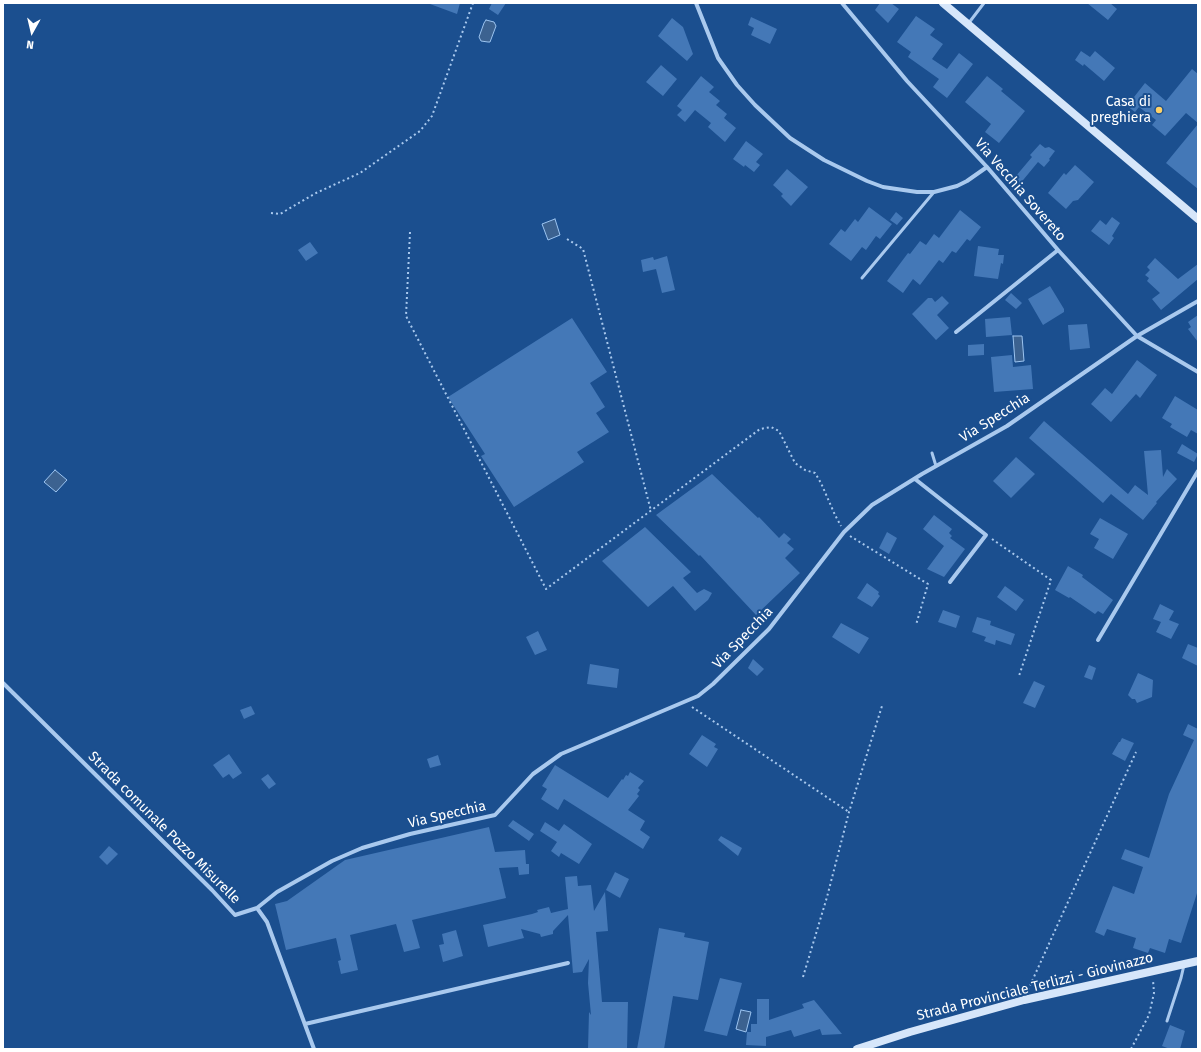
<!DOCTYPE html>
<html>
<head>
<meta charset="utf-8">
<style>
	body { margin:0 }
	#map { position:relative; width:1201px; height:1052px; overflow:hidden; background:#1b4f8f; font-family:"Fira Sans",sans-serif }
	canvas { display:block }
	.frame { position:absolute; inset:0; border:4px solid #fff; pointer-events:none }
	.north { position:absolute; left:12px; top:12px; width:40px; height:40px; -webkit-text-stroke:3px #1b4f8f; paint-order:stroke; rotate:188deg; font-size:11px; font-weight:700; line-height:16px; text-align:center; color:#fff }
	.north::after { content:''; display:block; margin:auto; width:14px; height:18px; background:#fff; clip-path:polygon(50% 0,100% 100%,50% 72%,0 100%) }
</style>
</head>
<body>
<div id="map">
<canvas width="1201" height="1052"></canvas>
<div class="frame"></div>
<div class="north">N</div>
</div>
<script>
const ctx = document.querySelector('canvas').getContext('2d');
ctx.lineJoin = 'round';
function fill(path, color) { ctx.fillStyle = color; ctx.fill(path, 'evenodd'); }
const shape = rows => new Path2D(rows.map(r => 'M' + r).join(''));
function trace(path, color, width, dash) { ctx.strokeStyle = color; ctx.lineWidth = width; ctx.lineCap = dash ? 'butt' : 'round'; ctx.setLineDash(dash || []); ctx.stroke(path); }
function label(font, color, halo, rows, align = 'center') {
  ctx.font = font + ' "Fira Sans",sans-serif'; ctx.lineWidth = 4; ctx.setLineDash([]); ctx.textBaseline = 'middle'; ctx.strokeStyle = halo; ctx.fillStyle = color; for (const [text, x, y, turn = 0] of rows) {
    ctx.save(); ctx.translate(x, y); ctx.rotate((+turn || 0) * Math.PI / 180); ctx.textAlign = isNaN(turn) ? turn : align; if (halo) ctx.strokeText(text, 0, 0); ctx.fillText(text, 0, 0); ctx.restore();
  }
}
const water = shape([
	[486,20,494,22,496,26,490,42,488,42,481,41,479,37,484,23,486,20],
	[555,219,560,235,548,240,542,224,555,219],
	[1013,336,1022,336,1024,361,1015,362,1013,336],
	[55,470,67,480,56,492,44,482,55,470],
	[741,1010,751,1012,746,1032,736,1029,741,1010]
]);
fill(water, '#3c6290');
trace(water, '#9cc4f0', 1);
fill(shape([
	[430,3,460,3,457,14,430,4],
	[492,3,506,3,498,15,489,9],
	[880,3,891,3,899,9,888,23,875,10],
	[1087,3,1110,3,1117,9,1108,20],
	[916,16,935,29,930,35,943,44,932,59,947,69,959,53,973,64,947,98,933,87,939,79,908,57,911,52,897,42],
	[751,17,777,29,770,44,751,35,754,28,748,25],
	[672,18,683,27,693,54,687,61,658,36],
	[1081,51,1090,57,1095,51,1115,68,1104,81,1084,64,1083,66,1075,60],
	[661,65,677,79,663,96,646,82],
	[1192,69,1198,74,1198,123,1186,113,1165,136,1152,125,1156,120,1139,107,1135,112,1127,106,1145,83,1166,101],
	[701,76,714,87,709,92,720,101,716,105,727,114,724,118,736,128,725,142,708,127,711,123,695,110,685,122,677,115,682,110,677,106],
	[987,76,1003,89,1001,91,1025,111,999,143,985,132,991,124,965,102],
	[1198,124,1198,189,1166,163],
	[746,141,763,154,756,162,760,165,754,172,745,165,744,167,733,159],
	[1040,144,1045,148,1049,147,1055,151,1049,159,1050,160,1044,167,1038,162,1019,185,1016,186,1010,183,1032,157,1030,155],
	[1075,165,1094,182,1078,200,1073,201,1066,209,1048,193,1064,173,1066,175],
	[787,169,808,187,791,206,781,196,783,194,773,185],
	[869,207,892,224,880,239,876,236,866,250,862,247,851,261,829,244,841,229,845,232,855,219,858,222],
	[960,210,981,227,970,241,967,239,956,253,952,251,943,263,939,260,920,285,913,279,903,293,887,281,908,253,910,254,920,241,926,245,934,234,939,238],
	[896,212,903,218,897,225,890,220],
	[1112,217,1120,223,1112,236,1114,238,1109,245,1091,231,1100,220,1106,225],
	[310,242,318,253,306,261,298,250],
	[978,246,999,249,998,255,1004,255,1003,264,1001,263,998,279,974,276],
	[667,256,675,290,662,293,656,269,643,272,641,260,653,257,654,260],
	[1155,258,1178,279,1198,264,1198,279,1161,310,1152,299,1160,293,1147,281,1149,278,1145,275,1150,270,1147,267],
	[1050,286,1064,309,1064,312,1043,325,1028,299],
	[1011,293,1022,303,1016,309,1005,300],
	[942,296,949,303,937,315,949,328,936,340,912,314,928,298,932,298,935,302],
	[1198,315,1198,342,1188,329,1191,327,1188,322],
	[1010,317,1012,335,986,337,985,319],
	[572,318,607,372,590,383,605,407,596,413,609,432,577,452,584,462,514,507,481,456,485,454,448,397],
	[1087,324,1090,348,1070,350,1068,325],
	[984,344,984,355,968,356,968,345],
	[1012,355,1013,367,1031,365,1033,389,994,392,991,357],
	[1137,360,1157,375,1140,398,1136,394,1111,422,1091,404,1105,388,1112,394],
	[1175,396,1198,410,1198,434,1191,430,1187,437,1170,427,1172,424,1162,418],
	[1044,421,1128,494,1135,485,1148,495,1144,451,1161,450,1163,477,1167,469,1177,479,1156,502,1157,503,1143,520,1111,494,1103,503,1029,438],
	[1182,444,1198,454,1194,462,1177,453],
	[1016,457,1035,474,1011,498,993,481],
	[712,474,758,518,759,517,779,538,784,533,791,539,787,543,794,549,785,558,800,573,756,615,700,555,699,556,656,515],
	[934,515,952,529,949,533,952,536,950,538,965,549,944,577,927,569,944,546,923,529],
	[1100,518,1128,534,1113,559,1094,548,1099,539,1090,534],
	[645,527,691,572,683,578,697,593,704,589,712,593,708,600,695,611,673,586,648,607,602,561],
	[887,532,897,538,889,554,879,548],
	[1068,566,1083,575,1082,577,1113,600,1103,614,1098,611,1095,614,1070,597,1069,598,1055,590],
	[867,583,879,592,878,594,880,596,872,607,857,598],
	[1005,586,1024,600,1016,611,997,597],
	[1160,604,1174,611,1169,620,1179,624,1171,639,1156,632,1161,622,1153,619],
	[943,610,960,616,956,628,938,622],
	[977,617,991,621,990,625,1015,634,1011,645,996,640,995,645,984,641,986,637,972,632],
	[841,623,869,638,859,654,832,637],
	[538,631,547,650,535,655,526,637],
	[1188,644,1198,648,1198,666,1182,658],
	[753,659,764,669,757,676,748,668],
	[590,664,619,669,617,688,587,684],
	[1089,665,1096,668,1092,680,1084,677],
	[1138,673,1153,680,1152,697,1137,703,1135,699,1132,699,1128,695],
	[1034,681,1045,686,1035,708,1023,703],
	[251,706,255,714,244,719,240,710],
	[1188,724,1198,729,1198,890,1181,943,1169,939,1165,953,1150,948,1148,953,1133,948,1136,938,1107,929,1104,936,1095,932,1113,886,1134,894,1143,867,1121,859,1125,849,1149,858,1169,794,1194,740,1183,735],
	[702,735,716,744,714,747,718,749,707,767,689,754],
	[1122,738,1134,743,1125,761,1112,754,1119,742,1120,742],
	[229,754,242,773,233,779,229,774,223,778,213,765],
	[438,755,441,765,430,768,427,759],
	[555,765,608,798,622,779,623,780,626,775,628,776,630,772,644,781,638,788,640,790,637,794,639,796,628,810,645,821,640,830,650,837,643,849,564,799,558,810,541,799,547,789,542,786],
	[268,774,276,784,269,789,261,779],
	[513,820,534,834,529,841,508,826],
	[545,822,559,831,564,824,592,844,579,864,561,853,559,857,551,851,557,842,540,831],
	[489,827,495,852,525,850,526,864,529,864,529,874,519,875,518,867,499,868,506,898,412,920,420,948,404,952,396,924,350,935,358,970,341,974,338,961,341,960,336,938,286,950,275,904,287,901,345,860],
	[721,836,742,848,738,856,718,840],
	[109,846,118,854,107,865,99,857],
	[615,872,629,879,620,898,606,890],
	[577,876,578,886,591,885,594,911,605,892,608,931,596,932,602,1002,628,1002,627,1049,588,1049,589,1012,591,1015,588,983,589,959,582,972,573,973,568,915,553,931,553,934,541,937,540,934,521,929,524,938,488,947,483,925,532,914,538,912,537,910,549,907,551,913,568,909,565,877],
	[659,928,685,933,684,937,709,942,698,1000,673,996,664,1049,637,1049],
	[456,930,463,956,443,962,439,945,444,944,442,934],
	[720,978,742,983,727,1036,704,1031],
	[757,999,769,999,769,1020,804,1008,802,1004,814,1000,842,1034,822,1035,820,1029,794,1037,791,1030,766,1037,766,1046,746,1045,747,1032,751,1032,751,1024,757,1024],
	[1170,1025,1185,1031,1180,1049,1170,1049,1162,1046]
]), '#4478b7');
trace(shape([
	[271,213,280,214,316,193,360,173,420,131,432,116,473,3],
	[410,232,406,316,546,589,760,429,771,427,779,431,795,463,805,470,815,473,821,483,835,515,841,526],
	[567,239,583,249,651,511],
	[850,536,928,584,916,625],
	[992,539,1051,580,1019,676],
	[692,707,849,812],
	[803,977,827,897,849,812,882,706],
	[1028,990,1136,752],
	[1131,1049,1149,1015,1154,993,1153,980]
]), '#a9c9ee', 2, [2, 3]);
trace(shape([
	[968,24,984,3],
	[862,278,934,192],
	[932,453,936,466],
	[1167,1021,1181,978,1184,965]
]), '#a9c9ee', 3);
trace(shape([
	[696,3,718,58,737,85,755,105,790,138,824,160,867,181,883,187,917,192,934,192,957,186,967,181,987,167],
	[842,3,907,81,987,167,1058,250,1137,336,1198,372],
	[956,332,1058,250],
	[915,479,986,535,950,582],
	[1098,640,1198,471],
	[3,683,212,890,235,915,257,908,267,922,314,1049],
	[257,908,277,892,332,861,362,848,410,834,495,815,533,774,561,754,698,696,713,684,769,629,844,532,872,505,922,474,1007,426,1137,336,1198,301],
	[305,1024,568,963]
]), '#a9c9ee', 4);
trace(shape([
	[943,3,1198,219],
	[857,1049,910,1032,1024,1000,1198,961]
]), '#d6e6fa', 8);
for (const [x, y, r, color] of [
	[1159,110,4,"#ffd166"]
]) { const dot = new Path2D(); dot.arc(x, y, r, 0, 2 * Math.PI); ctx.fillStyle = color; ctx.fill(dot); trace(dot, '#1b4f8f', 1.5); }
label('14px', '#fff', '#1b4f8f', [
	["Casa di",1151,102],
	["preghiera",1151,118]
], 'right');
label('14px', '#fff', '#1b4f8f', [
	["Via Vecchia Sovereto",1020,190,49],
	["Via Specchia",995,418,-32],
	["Via Specchia",743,638,-46],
	["Via Specchia",447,815,-13],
	["Strada comunale Pozzo Misurelle",164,828,45],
	["Strada Provinciale Terlizzi - Giovinazzo",1035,987,-14]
]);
</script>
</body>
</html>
